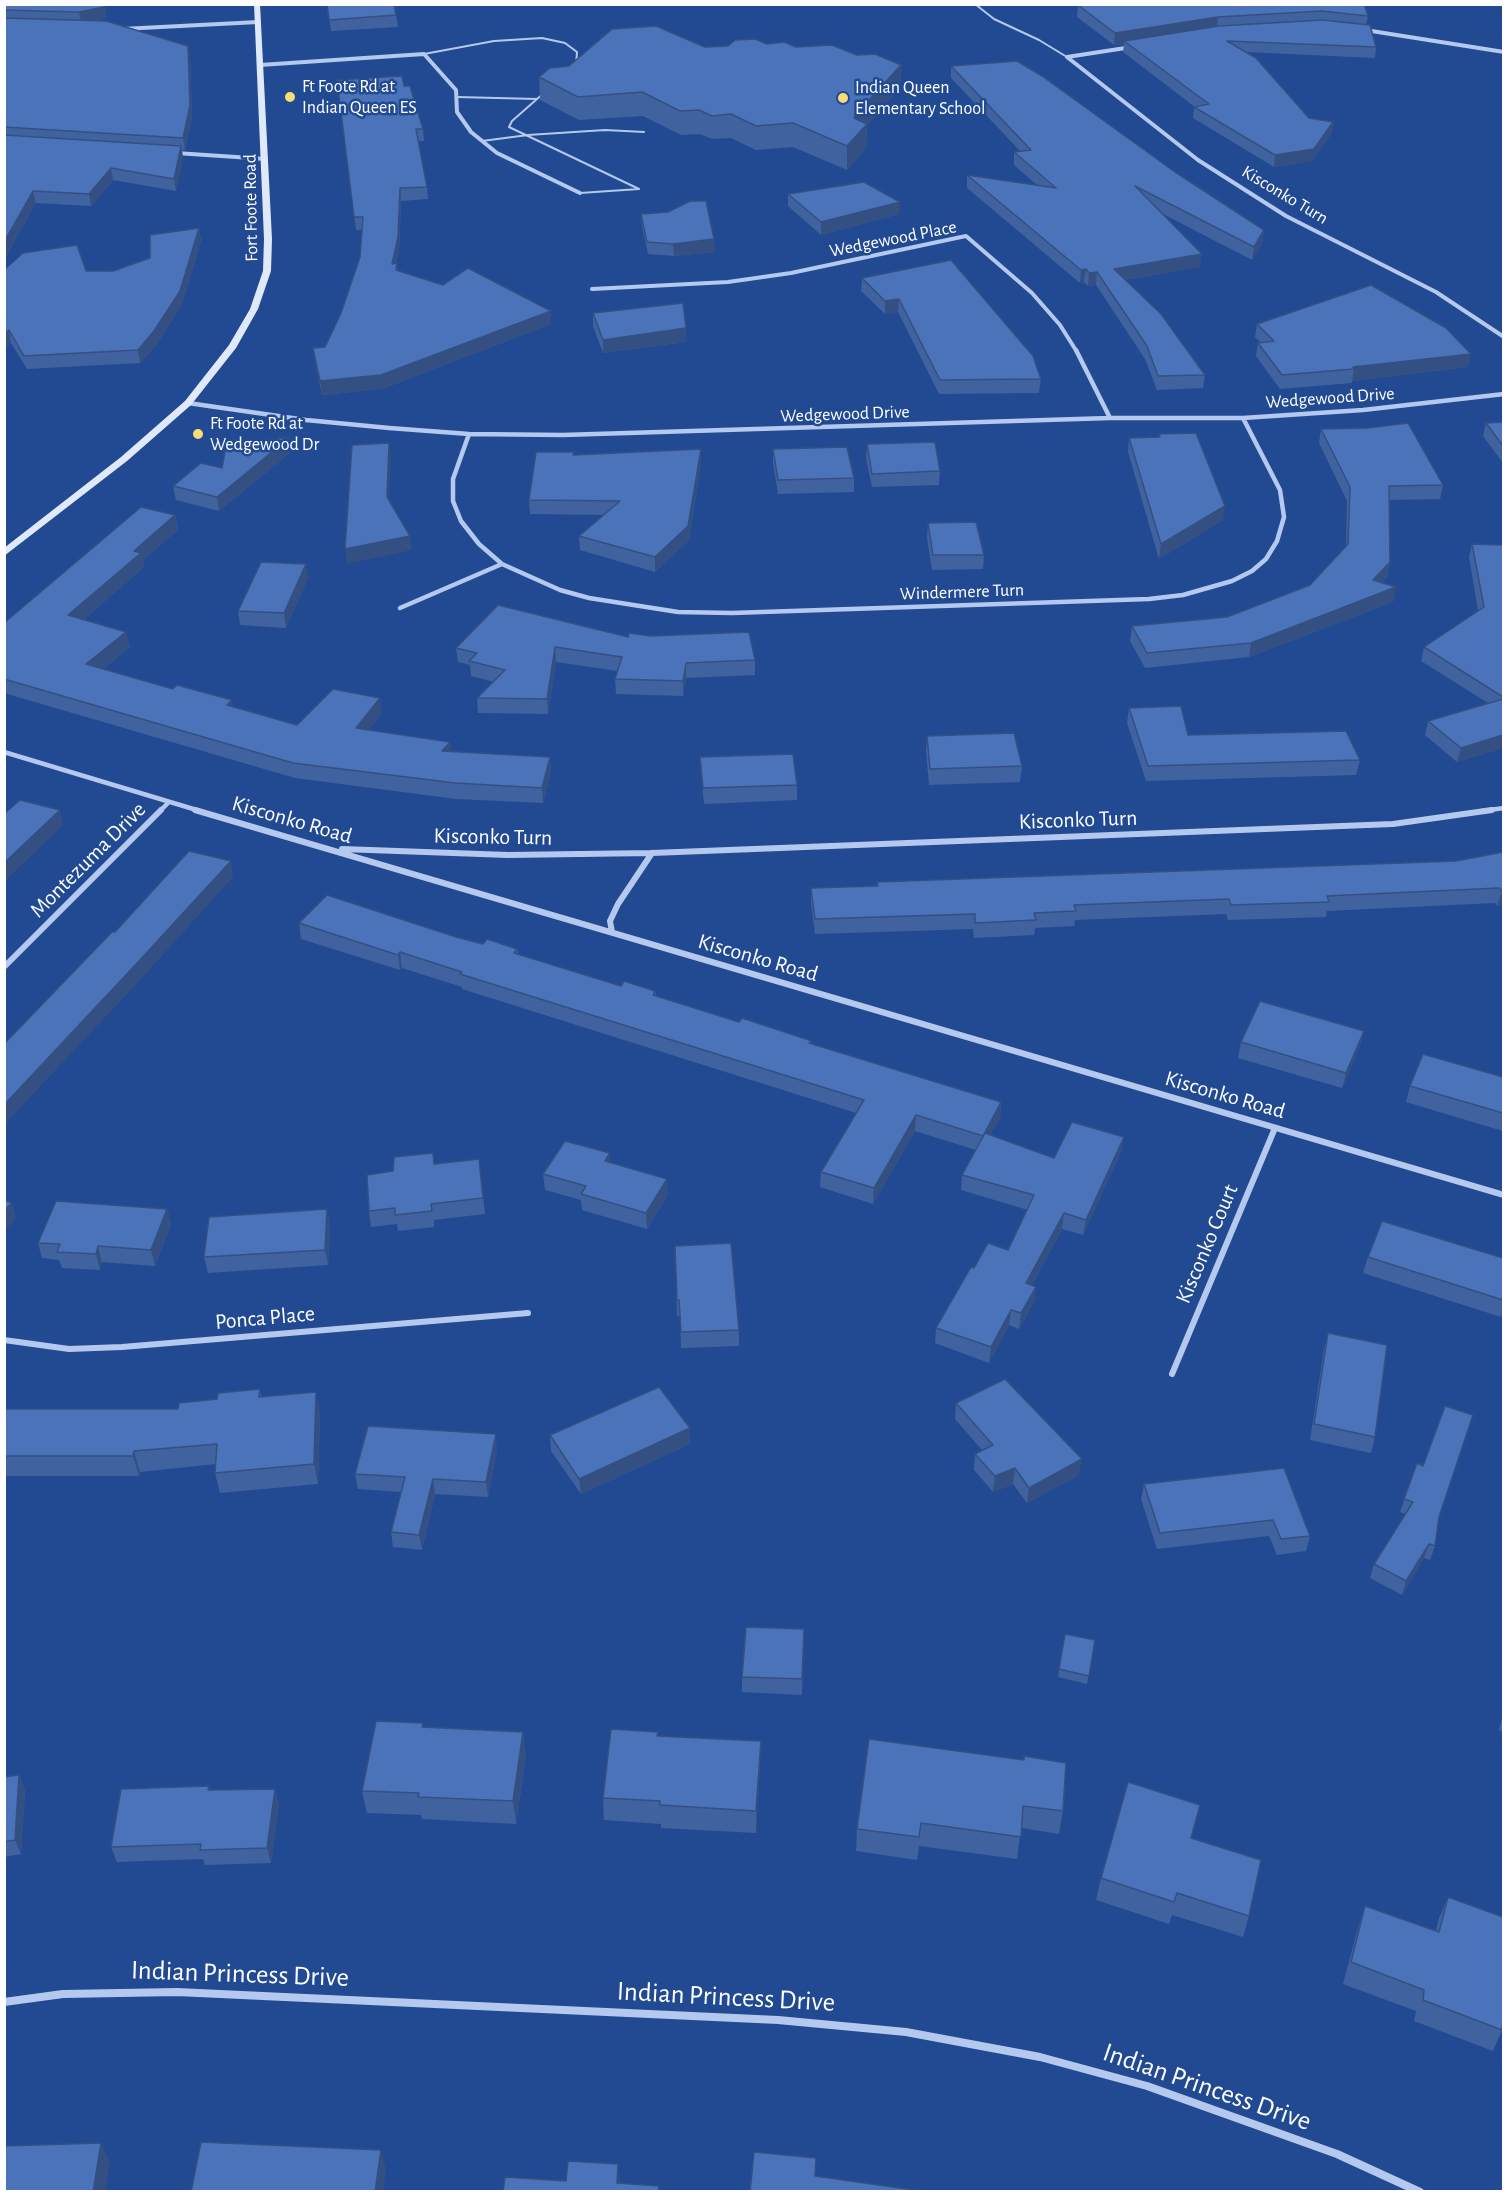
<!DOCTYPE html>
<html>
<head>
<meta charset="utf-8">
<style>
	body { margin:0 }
	#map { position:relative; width:1508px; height:2196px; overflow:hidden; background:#224a92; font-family:"Alegreya Sans",sans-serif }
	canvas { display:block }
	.frame { position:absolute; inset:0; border:6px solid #fff; pointer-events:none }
</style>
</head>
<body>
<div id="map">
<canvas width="1508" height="2196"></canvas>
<div class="frame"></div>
</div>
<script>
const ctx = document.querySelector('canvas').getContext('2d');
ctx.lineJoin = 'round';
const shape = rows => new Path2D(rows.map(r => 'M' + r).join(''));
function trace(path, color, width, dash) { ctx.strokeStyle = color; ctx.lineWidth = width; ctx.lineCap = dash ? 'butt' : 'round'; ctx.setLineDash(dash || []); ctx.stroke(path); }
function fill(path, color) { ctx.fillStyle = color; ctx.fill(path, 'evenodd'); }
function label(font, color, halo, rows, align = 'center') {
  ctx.font = font + ' "Alegreya Sans",sans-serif'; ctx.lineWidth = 5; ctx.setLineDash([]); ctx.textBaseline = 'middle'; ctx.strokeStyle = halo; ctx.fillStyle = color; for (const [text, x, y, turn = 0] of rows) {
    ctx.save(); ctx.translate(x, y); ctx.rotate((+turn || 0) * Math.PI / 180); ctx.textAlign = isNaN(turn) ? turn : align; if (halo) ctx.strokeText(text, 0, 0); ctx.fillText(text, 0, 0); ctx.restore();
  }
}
trace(shape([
	[975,4,994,19,1039,40,1067,57],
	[424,54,494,41,542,38,565,43,577,52,576,65],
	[545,92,512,121,509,127,639,189,580,193],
	[457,97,537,99],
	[482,141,528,135,605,130,644,132]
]), '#b4c9ed', 2);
trace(shape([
	[122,29,258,22],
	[1365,30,1504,52],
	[1067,57,1198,160,1286,216,1436,292,1504,337],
	[1067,57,1132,47],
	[260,65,424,54,456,90,457,112,471,132,497,153,580,193],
	[176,153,266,159],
	[592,289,728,282,791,273,966,236,1032,293,1060,325,1077,352]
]), '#b4c9ed', 4);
trace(shape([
	[1076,350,1110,418],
	[188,403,306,420,389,428,469,434,563,435,1110,418,1243,418,1363,410,1504,394],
	[469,434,453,479,453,501,461,521,479,544,502,564,560,590,589,598,678,612,732,613,1149,599,1183,595,1232,581,1252,571,1266,559,1277,541,1284,517,1280,490,1243,418],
	[400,608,502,564],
	[4,752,200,811],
	[160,811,169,802],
	[1482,811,1504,808]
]), '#b4c9ed', 4.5);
trace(shape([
	[195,810,1504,1195],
	[342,849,508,855,652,853,1393,824,1492,810],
	[612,932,610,921,618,904,652,853],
	[4,967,161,810],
	[4,1340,69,1349,122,1347,528,1313],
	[1172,1374,1275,1128]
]), '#b4c9ed', 6);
trace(shape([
	[4,2002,63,1994,177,1992,778,2020,906,2032,1040,2057,1147,2086,1337,2154,1420,2192]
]), '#b4c9ed', 8);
fill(shape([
	[254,4,260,4,272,239,271,271,258,309,236,348,191,405,127,461,4,556,4,548,121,457,185,401,229,345,250,309,263,271,264,239,254,4]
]), '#e0e9fa');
fill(shape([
	[4,4,106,4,106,18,93,21,190,57,192,117,185,150,182,150,183,158,176,191,113,180,91,206,36,203,4,260],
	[327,4,396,15,398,27,331,31],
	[1364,4,1368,16,1366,25,1376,47,1375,58,1246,52,1309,118,1333,122,1331,134,1312,161,1274,167,1193,118,1194,107,1195,107,1123,52,1124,44,1114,45,1077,17,1078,5],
	[767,44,857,55,901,65,900,88,867,125,866,148,847,170,793,147,756,150,731,138,712,139,700,134,681,135,643,116,579,120,540,100,539,77,569,66,705,47],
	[951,66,1175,172,1264,230,1262,243,1252,260,1161,213,1200,267,1125,280,1205,375,1203,388,1157,390,1145,359,1096,285,1088,286,1084,282,1080,283,967,188,967,175,1037,185,1014,165,1014,152,1020,151,951,78],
	[337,80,404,86,423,129,424,141,418,141,427,187,428,199,401,201,399,250,396,263,398,271,443,285,551,311,551,324,382,389,322,395,315,362,313,348,325,347,341,313,360,257,362,230,356,230],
	[788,194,899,214,821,235,788,206],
	[641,214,715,252,674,256,648,254,642,226],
	[199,228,201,241,182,304,157,344,140,363,27,369,11,343,4,349,4,270,113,271,150,258],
	[862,278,1041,379,1039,393,939,394,898,312,885,314,861,291],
	[593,313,686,328,686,342,603,353,593,326],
	[1257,324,1468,367,1352,381,1352,383,1280,389,1256,356,1258,343,1260,342,1255,337],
	[1503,422,1503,463,1483,436,1486,423],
	[1321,429,1443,485,1440,499,1389,500,1390,562,1387,577,1381,583,1393,602,1249,657,1145,668,1130,641,1132,626,1227,617,1310,585,1346,547,1347,501,1319,443],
	[1158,434,1223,520,1159,559,1128,452,1129,438,1158,437],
	[867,444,940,471,939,485,872,487,866,458],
	[773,449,854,478,854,492,778,494,773,463],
	[291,452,219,511,176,500,173,486,222,468],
	[574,452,574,455,701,463,689,540,655,572,580,550,579,536,604,515,530,514,529,500],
	[175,515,178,530,143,560,144,567,83,620,130,647,103,669,297,725,382,713,368,730,450,742,451,752,550,757,551,772,543,803,456,799,295,778,4,693,4,623],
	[928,523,984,555,983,569,932,570,927,538],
	[1472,544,1503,545,1503,748,1457,762,1425,735,1428,721,1488,703,1421,661,1424,647,1478,611,1469,557],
	[308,578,286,628,240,625,238,611],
	[628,637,755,660,755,675,686,678,683,696,616,694,615,679,618,671,556,662,548,714,478,713,477,698,494,682,471,676,470,665,458,662,456,648],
	[1129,708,1188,735,1360,760,1356,775,1146,781,1127,723],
	[927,736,1022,766,1020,782,929,785,926,751],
	[700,757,797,785,797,800,704,804,701,772],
	[1503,852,1503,905,1497,906,1495,903,1327,911,1326,917,1228,920,1226,914,1075,920,1074,926,1035,928,1034,935,974,938,973,929,815,934,811,903,811,888,877,886,877,882,1456,861],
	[299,923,456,937,483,944,517,949,518,954,621,986,655,991,656,996,739,1022,812,1041,812,1044,1001,1102,1000,1118,990,1135,1054,1158,1124,1137,1121,1152,1083,1235,1062,1229,1032,1285,1036,1287,1034,1302,1019,1329,1009,1325,989,1363,935,1343,936,1328,974,1268,1008,1250,1028,1210,961,1190,962,1175,976,1150,915,1131,873,1204,820,1187,821,1172,856,1113,462,989,462,987,402,968,400,970,301,939],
	[1364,1031,1360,1046,1342,1088,1238,1058,1241,1042],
	[1503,1077,1503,1131,1406,1102,1410,1086],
	[610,1153,610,1163,668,1195,647,1229,582,1210,581,1200,545,1190,543,1174],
	[479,1159,485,1214,434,1220,434,1227,398,1231,397,1224,371,1227,369,1211,393,1171,434,1164],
	[167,1209,171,1225,155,1266,102,1262,100,1270,62,1268,59,1260,42,1258,38,1243],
	[327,1209,330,1225,328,1265,208,1273,204,1257],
	[675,1246,739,1330,739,1346,681,1348,680,1316,677,1316],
	[1368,1257,1503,1258,1503,1310,1501,1317,1363,1273],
	[1328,1333,1375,1437,1371,1453,1310,1440,1324,1349],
	[260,1389,261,1396,320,1412,318,1484,220,1493,215,1473,216,1464,140,1472,139,1476,4,1476,4,1409,178,1409],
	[956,1403,1079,1475,1027,1503,1013,1484,993,1492,974,1470,975,1454,982,1450,955,1419],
	[550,1435,690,1444,581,1494,551,1451],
	[497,1450,488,1497,435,1494,422,1550,393,1547,391,1532,401,1492,358,1489,355,1474],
	[1417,1463,1438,1519,1435,1546,1430,1560,1424,1558,1402,1595,1370,1578,1374,1564,1405,1514,1400,1512],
	[1284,1468,1310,1536,1306,1551,1277,1555,1269,1536,1157,1549,1141,1499,1144,1484],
	[804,1629,802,1695,742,1692,742,1677],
	[1065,1634,1095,1640,1087,1684,1058,1677],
	[1503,1714,1503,1732,1499,1730],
	[424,1727,526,1755,516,1824,422,1819,421,1815,367,1813,362,1791],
	[658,1732,658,1736,760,1764,756,1833,661,1828,661,1824,604,1820,603,1798],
	[869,1739,1063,1811,1059,1834,1021,1828,1017,1859,919,1846,917,1860,856,1851,857,1829],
	[19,1775,25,1790,21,1854,4,1857,4,1777],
	[210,1790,279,1804,271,1863,205,1865,203,1859,117,1862,111,1847],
	[1191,1838,1249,1916,1243,1937,1172,1915,1169,1924,1096,1900,1101,1878],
	[1448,1897,1502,2030,1493,2051,1414,2021,1416,2011,1343,1984,1358,1928,1365,1906,1436,1931,1439,1918]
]), '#40639f');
fill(shape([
	[104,4,106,4,106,18,81,23,79,12],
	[1218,17,1217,29,1124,41,1124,44,1114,45,1115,33],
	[188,46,190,57,192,117,185,150,183,138],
	[901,65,900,88,867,125,866,148,847,170,847,146,854,118,859,111],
	[1333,122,1331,134,1312,161,1274,167,1275,155],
	[181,146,183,158,176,191,174,179],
	[111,168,113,180,91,206,89,194],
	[400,188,401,201,399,250,393,276,392,264],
	[33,191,36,203,4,260,4,242],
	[900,202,899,214,821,235,821,222],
	[199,228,201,241,182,304,157,344,140,363,138,350],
	[1264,230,1262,243,1252,260,1254,247],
	[714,239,715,252,674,256,673,244],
	[1202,254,1200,267,1113,282,1114,269],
	[1086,269,1084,282,1080,283,1081,270],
	[1097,272,1096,285,1088,286,1089,273],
	[899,299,898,312,885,314,885,301],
	[551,311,551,324,382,389,322,395,320,381],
	[686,328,686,342,603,353,603,340],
	[9,330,11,343,4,349,4,334],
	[1471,354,1468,367,1352,381,1354,369,1353,367],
	[289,438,291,452,219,511,217,497],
	[389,443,391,457,388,511,387,497],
	[701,449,701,463,689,540,655,572,655,557],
	[1225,506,1223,520,1159,559,1161,544],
	[175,515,178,530,143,560,144,567,71,630,68,615,134,551],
	[410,536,412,550,347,564,345,549],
	[1390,562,1387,577,1370,595,1373,580],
	[306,564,308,578,286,628,284,613],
	[1396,587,1393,602,1249,657,1251,643],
	[126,632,130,647,90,679,86,664],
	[555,647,556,662,548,714,547,699],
	[686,663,686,678,683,696,683,681],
	[380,698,382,713,358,743,356,728],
	[232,700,235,715,227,705],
	[1503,735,1503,748,1457,762,1461,748],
	[450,742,452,757,442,751],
	[550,757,551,772,543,803,542,788],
	[60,810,63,825,4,882,4,863],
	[231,861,233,877,142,978,4,1125,4,1105],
	[1502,891,1503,891,1503,905,1497,906],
	[400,952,402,968,400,970,398,955],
	[1364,1031,1360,1046,1342,1088,1346,1073],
	[1001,1102,1000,1118,981,1151,983,1136],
	[916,1115,915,1131,873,1204,874,1188],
	[1124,1137,1121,1152,1083,1235,1086,1220],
	[610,1153,611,1169,605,1161],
	[667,1179,668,1195,647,1229,646,1213],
	[12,1203,16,1219,4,1231,4,1210],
	[167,1209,171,1225,155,1266,151,1250],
	[327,1209,330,1225,328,1265,325,1250],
	[1064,1213,1062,1229,1024,1299,1026,1283],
	[98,1246,102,1262,100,1270,96,1254],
	[1036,1287,1034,1302,1019,1329,1021,1313],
	[1011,1310,1009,1325,989,1363,991,1347],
	[316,1392,320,1412,318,1484,314,1464],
	[690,1428,690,1444,581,1494,579,1479],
	[496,1434,497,1450,488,1497,486,1482],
	[134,1451,140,1472,139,1476,133,1456],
	[1082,1459,1079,1475,1027,1503,1029,1488],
	[1015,1468,1013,1484,993,1492,995,1476],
	[433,1479,435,1494,422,1550,419,1535],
	[1429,1544,1424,1558,1402,1595,1406,1581],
	[523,1732,526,1755,516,1824,513,1801],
	[761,1741,760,1764,756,1833,756,1811],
	[19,1775,25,1790,21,1854,15,1840],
	[275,1789,279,1804,271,1863,267,1848],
	[101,2143,110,2163,105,2192,93,2192],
	[381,2150,386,2170,383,2192,375,2192],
	[618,2164,620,2184,617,2183]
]), '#345082');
const building = shape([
	[4,4,104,4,104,7,79,12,4,10,4,4],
	[327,4,394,4,396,15,329,20,327,4],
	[1085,4,1364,4,1368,16,1322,11,1218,17,1115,33,1078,5,1085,4],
	[4,18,106,21,188,46,190,105,183,138,4,127,4,18],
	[1322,20,1370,25,1376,47,1227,41,1256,58,1309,118,1333,122,1314,149,1275,155,1194,107,1209,104,1124,41,1219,26,1322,20],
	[656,26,705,47,728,46,735,40,755,39,767,44,784,42,796,47,832,45,857,55,875,54,901,65,859,111,854,118,867,124,847,146,793,123,756,126,731,114,712,116,699,110,680,111,642,92,578,97,539,77,550,68,569,66,612,29,656,26],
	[1017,61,1042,76,1175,172,1264,230,1254,247,1135,186,1202,254,1114,269,1161,314,1205,375,1158,376,1147,346,1097,272,1089,273,1086,269,1081,270,967,175,1056,188,1014,152,1031,150,951,66,1017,61],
	[402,76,404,86,410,86,423,129,416,129,427,187,400,188,398,237,392,264,397,263,396,270,443,285,468,268,551,311,381,375,320,381,313,348,325,347,341,313,360,257,363,217,354,217,337,80,402,76],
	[4,135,181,146,174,179,111,168,89,194,33,191,4,242,4,135],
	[864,182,900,202,821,222,788,194,864,182],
	[690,201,706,201,714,239,673,244,647,242,641,214,668,212,690,201],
	[199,228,180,291,154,331,138,350,24,356,9,330,4,334,4,270,23,253,77,245,86,271,113,271,150,258,150,235,199,228],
	[951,260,1033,356,1041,379,940,380,899,299,885,301,862,278,951,260],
	[1371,285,1446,328,1471,354,1353,367,1354,369,1282,375,1258,343,1274,341,1257,324,1371,285],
	[683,303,686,328,603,340,593,313,683,303],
	[1503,422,1503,446,1486,423,1503,422],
	[1408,423,1443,485,1389,486,1390,562,1373,580,1396,587,1251,643,1147,653,1132,626,1227,617,1310,585,1348,544,1350,487,1321,429,1368,428,1408,423],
	[1196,433,1225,506,1161,544,1129,438,1160,437,1158,434,1196,433],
	[289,438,217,497,173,486,201,463,222,468,227,440,289,438],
	[935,442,940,471,872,474,867,444,935,442],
	[389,443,387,497,410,536,345,549,352,445,389,443],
	[847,447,854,478,778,480,773,449,847,447],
	[701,449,688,526,655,557,579,536,620,501,529,500,536,452,574,452,573,455,701,449],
	[141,507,175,515,134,551,141,553,68,615,126,632,86,664,173,689,177,685,232,700,227,705,297,725,333,689,380,698,356,728,450,742,442,751,550,757,542,788,455,783,293,763,4,679,4,623,141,507],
	[976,522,984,555,933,555,928,523,976,522],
	[1472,544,1503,545,1503,697,1424,647,1484,607,1472,544],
	[261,562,306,564,284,613,238,611,261,562],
	[498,605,628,637,629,633,651,636,749,632,755,660,686,663,683,681,615,679,622,657,555,647,547,699,477,698,505,670,469,661,477,653,456,648,498,605],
	[1503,699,1503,735,1461,748,1428,721,1503,699],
	[1181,706,1188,735,1346,731,1360,760,1148,766,1129,708,1181,706],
	[1014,733,1022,766,930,769,927,736,1014,733],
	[793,754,797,785,703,788,700,757,793,754],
	[20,800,60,810,4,863,4,814,20,800],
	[189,851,231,861,138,962,4,1105,4,1044,112,932,115,932,189,851],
	[1503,852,1503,891,1502,891,1499,888,1327,896,1329,902,1231,905,1229,899,1074,905,1076,911,1034,913,1036,920,975,923,975,914,815,919,811,888,878,886,877,882,1456,861,1503,852],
	[327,895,456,937,483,944,487,939,517,949,514,953,621,986,624,981,655,991,653,995,739,1022,742,1018,812,1041,809,1043,1001,1102,983,1136,916,1115,874,1188,821,1172,864,1100,460,974,462,972,400,952,398,955,299,923,327,895],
	[1260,1001,1364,1031,1346,1073,1241,1042,1260,1001],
	[1423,1054,1503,1077,1503,1113,1410,1086,1423,1054],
	[1072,1122,1124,1137,1086,1220,1064,1213,1026,1283,1036,1287,1021,1313,1011,1310,991,1347,936,1328,971,1267,974,1268,988,1243,1008,1250,1034,1195,962,1175,985,1133,1054,1158,1072,1122],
	[565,1141,610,1153,605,1161,667,1179,646,1213,581,1194,586,1186,543,1174,565,1141],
	[433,1153,434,1164,479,1159,483,1198,431,1204,432,1211,395,1215,395,1208,369,1211,367,1175,393,1171,394,1157,433,1153],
	[4,1200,12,1203,4,1210,4,1200],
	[56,1201,167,1209,151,1250,98,1246,96,1254,57,1252,60,1244,38,1243,56,1201],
	[327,1209,325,1250,204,1257,209,1217,327,1209],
	[1382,1221,1503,1258,1503,1300,1368,1257,1382,1221],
	[731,1243,739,1330,681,1332,679,1300,677,1300,675,1246,731,1243],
	[1328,1333,1387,1345,1375,1437,1314,1424,1328,1333],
	[1005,1379,1082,1459,1029,1488,1015,1468,995,1476,975,1454,993,1445,956,1403,1005,1379],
	[659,1387,690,1428,579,1479,550,1435,659,1387],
	[260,1389,259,1397,316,1392,314,1464,215,1473,217,1444,134,1451,133,1456,4,1456,4,1409,178,1409,179,1403,217,1399,218,1393,260,1389],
	[1445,1406,1473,1415,1439,1517,1435,1546,1429,1544,1406,1581,1374,1564,1413,1502,1404,1499,1417,1463,1423,1466,1445,1406],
	[368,1426,496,1434,486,1482,433,1479,419,1535,391,1532,405,1477,355,1474,368,1426],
	[1284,1468,1310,1536,1281,1539,1273,1520,1160,1533,1144,1484,1284,1468],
	[746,1627,804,1629,802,1679,742,1677,746,1627],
	[1065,1634,1095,1640,1089,1676,1059,1669,1065,1634],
	[376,1721,423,1723,422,1727,523,1732,513,1801,418,1797,419,1793,362,1791,376,1721],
	[611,1729,658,1732,657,1736,761,1741,756,1811,660,1805,660,1801,603,1798,611,1729],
	[869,1739,1024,1760,1024,1756,1066,1763,1063,1811,1023,1806,1021,1837,921,1823,919,1837,857,1829,869,1739],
	[19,1775,15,1840,4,1842,4,1777,19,1775],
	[1128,1782,1200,1805,1191,1838,1261,1860,1249,1916,1177,1893,1174,1902,1101,1878,1128,1782],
	[209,1786,208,1790,275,1789,267,1848,200,1850,201,1844,111,1847,121,1789,209,1786],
	[1448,1897,1503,1917,1503,2023,1502,2030,1423,2000,1424,1990,1351,1962,1365,1906,1439,1932,1448,1897],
	[201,2142,381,2150,375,2192,191,2192,201,2142],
	[101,2143,93,2192,4,2192,4,2146,101,2143],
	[754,2152,816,2158,815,2176,928,2192,750,2192,754,2152],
	[568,2161,618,2164,617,2183,659,2186,658,2192,503,2192,505,2177,566,2181,568,2161]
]);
fill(building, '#4b73b9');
trace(building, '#345082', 1.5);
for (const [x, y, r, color] of [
	[290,97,6,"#f9dd75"],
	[843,98,6,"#f9dd75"],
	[198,434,6,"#f9dd75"]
]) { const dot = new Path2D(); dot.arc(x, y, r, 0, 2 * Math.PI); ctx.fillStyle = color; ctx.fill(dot); trace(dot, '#224a92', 2); }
label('18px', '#fff', '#224a92', [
	["Ft Foote Rd at",302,87],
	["Indian Queen ES",302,108],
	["Indian Queen",855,88],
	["Elementary School",855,109],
	["Ft Foote Rd at",210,424],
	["Wedgewood Dr",210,445]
], 'left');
label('18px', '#fff', '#224a92', [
	["Kisconko Turn",1285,195,31],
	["Fort Foote Road",251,208,-91],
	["Wedgewood Place",893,239,-11],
	["Wedgewood Drive",1330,398,-4],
	["Wedgewood Drive",845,414,-2],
	["Windermere Turn",962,592,-2]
]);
label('22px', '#fff', '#224a92', [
	["Kisconko Road",292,820,16],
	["Kisconko Turn",1078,820,-2],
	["Kisconko Turn",493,837,1],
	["Montezuma Drive",88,860,-45],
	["Kisconko Road",758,958,16],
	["Kisconko Road",1225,1095,16],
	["Kisconko Court",1207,1244,-67],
	["Ponca Place",265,1318,-5]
]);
label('27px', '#fff', '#224a92', [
	["Indian Princess Drive",240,1974,2],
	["Indian Princess Drive",726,1997,3],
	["Indian Princess Drive",1207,2087,19]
]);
</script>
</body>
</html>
